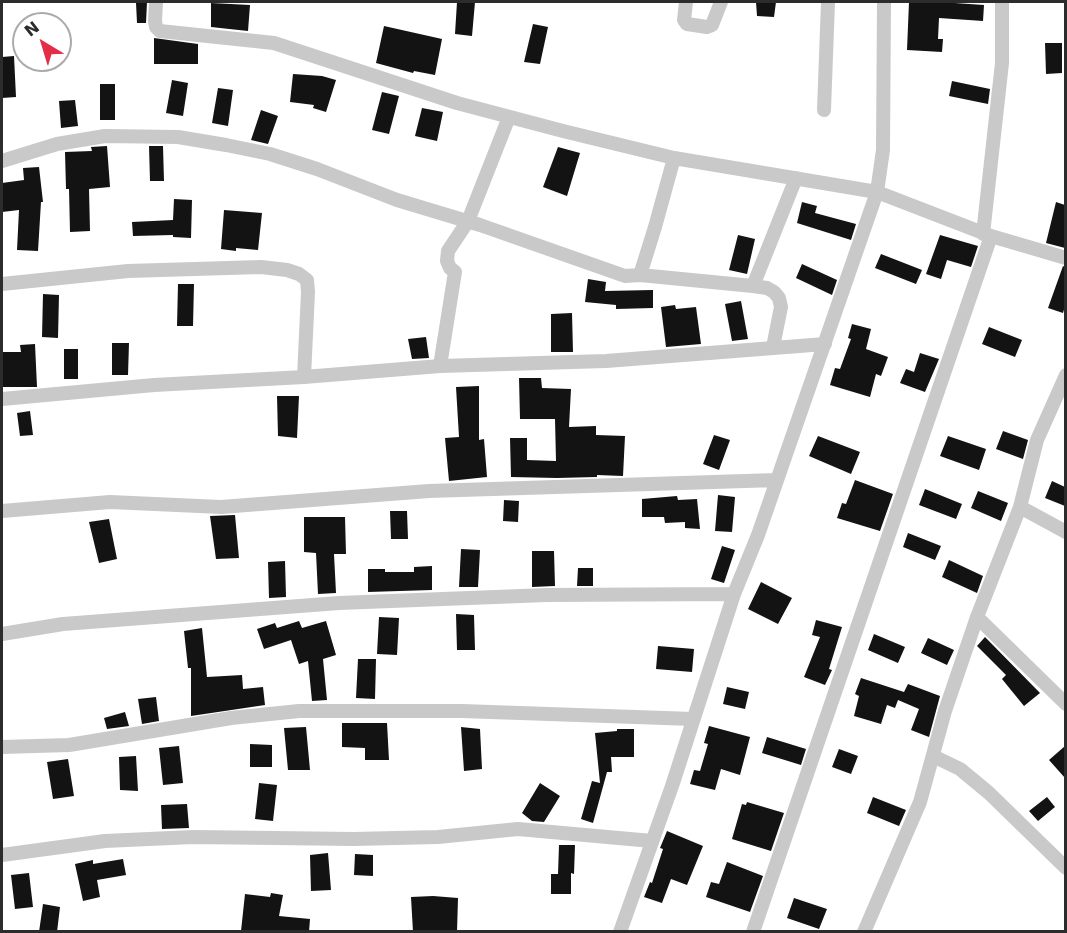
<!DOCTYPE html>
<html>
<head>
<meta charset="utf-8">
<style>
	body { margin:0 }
	#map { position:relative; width:1067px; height:933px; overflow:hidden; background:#fff; font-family:"DejaVu Sans",sans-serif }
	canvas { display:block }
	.frame { position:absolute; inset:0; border:3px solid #2c2c2c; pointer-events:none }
	.north { position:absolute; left:12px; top:12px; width:60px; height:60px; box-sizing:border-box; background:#fff; border:2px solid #ababab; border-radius:50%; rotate:322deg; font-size:16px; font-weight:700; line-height:24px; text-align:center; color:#2c2c2c }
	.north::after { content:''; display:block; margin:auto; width:21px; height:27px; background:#e42e48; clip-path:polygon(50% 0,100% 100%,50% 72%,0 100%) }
</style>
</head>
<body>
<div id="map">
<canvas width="1067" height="933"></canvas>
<div class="frame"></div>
<div class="north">N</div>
</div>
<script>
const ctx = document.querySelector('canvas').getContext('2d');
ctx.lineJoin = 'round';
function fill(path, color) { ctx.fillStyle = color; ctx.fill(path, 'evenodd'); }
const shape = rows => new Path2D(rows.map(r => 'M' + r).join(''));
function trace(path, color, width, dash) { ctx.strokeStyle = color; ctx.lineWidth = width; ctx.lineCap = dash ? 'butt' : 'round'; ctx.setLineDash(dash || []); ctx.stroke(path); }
fill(shape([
	[147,2,146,23,137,23,136,3],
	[457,2,475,2,472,36,455,34],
	[756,2,776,2,774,17,757,16],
	[909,2,940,2,984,5,983,21,939,18,938,39,943,39,942,52,907,50],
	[211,3,250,5,248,31,211,27],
	[533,24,548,27,540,64,524,62],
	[384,26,442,39,435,75,414,71,413,73,376,63],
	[154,38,198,44,198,64,154,64],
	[1045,43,1062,43,1062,73,1046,74],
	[14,56,16,97,2,98,2,57],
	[293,74,322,76,336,80,326,112,313,108,314,105,290,102],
	[172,80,188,83,183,116,166,113],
	[952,81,990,89,988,104,949,96],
	[100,84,115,84,115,120,100,120],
	[218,88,233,90,228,126,212,123],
	[382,92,399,96,389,134,372,130],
	[75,100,78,126,61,128,59,101],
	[422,108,443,112,437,141,415,136],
	[261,110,278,116,268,144,251,140],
	[107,146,110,187,89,189,90,231,70,232,69,189,66,189,65,152,92,151,91,147],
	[149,146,163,146,164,181,150,181],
	[558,147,580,153,567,196,543,187],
	[39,167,43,202,41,202,38,251,17,250,19,210,2,212,2,183,24,180,23,168],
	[174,199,192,200,191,238,173,237,173,235,133,236,132,222,173,220],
	[802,202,817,206,815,213,856,224,851,240,797,223],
	[1056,202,1065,205,1065,248,1046,243],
	[224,210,262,213,258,250,236,248,236,251,221,249],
	[738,235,755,239,747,274,729,270],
	[940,235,978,246,971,267,947,260,941,279,926,274],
	[881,254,922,270,916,284,875,268],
	[802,264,837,280,832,295,796,278],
	[1063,266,1065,267,1065,306,1063,313,1048,308],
	[588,279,606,282,605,291,653,290,653,308,616,309,616,305,585,302],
	[178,284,194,284,193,326,177,326],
	[43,294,59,295,58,338,42,337],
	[741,301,748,339,732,341,725,304],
	[675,305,676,309,696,307,701,344,666,347,661,307],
	[572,313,573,352,551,352,551,314],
	[852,324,871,329,866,349,888,357,881,376,876,374,870,397,830,385,835,368,840,369,851,339,848,338],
	[989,327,1022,340,1015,357,982,344],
	[426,337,429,358,412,359,408,339],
	[112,343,129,343,128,375,112,375],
	[35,344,37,387,2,387,2,352,21,352,20,345],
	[64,349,78,349,78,379,64,379],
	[920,353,939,359,925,392,900,383,906,369,914,372],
	[519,378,541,378,542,388,571,389,569,427,596,426,596,435,625,436,623,476,597,475,597,477,557,478,511,477,510,438,527,438,527,460,556,461,555,419,520,419],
	[479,386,479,440,484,439,487,477,449,481,445,438,459,437,456,387],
	[277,396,299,396,297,438,278,436],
	[30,411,33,435,20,436,17,413],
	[1003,431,1028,440,1023,459,996,449],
	[714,435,730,440,719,470,703,464],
	[818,436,860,452,851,474,809,456],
	[948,436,986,449,979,470,940,456],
	[855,480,893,494,880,531,837,518,842,503,846,504],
	[1052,481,1065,487,1065,506,1045,498],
	[925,489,962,504,956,519,919,505],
	[978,491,1008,503,1001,521,971,508],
	[718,495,735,497,732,532,715,531],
	[677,496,678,500,697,499,700,529,685,528,685,522,665,523,664,517,642,517,642,499],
	[504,500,519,501,518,522,503,521],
	[390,511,407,511,408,539,391,539],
	[235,515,239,558,216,559,210,516],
	[304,517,345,517,346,554,334,554,336,593,318,594,316,553,304,552],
	[109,519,117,559,99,563,89,522],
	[908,533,941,546,935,560,903,547],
	[722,546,735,550,724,583,711,579],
	[461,549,480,550,478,587,459,587],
	[532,551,554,551,555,586,532,587],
	[949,560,983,576,977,593,942,577],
	[285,561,286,597,269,598,268,562],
	[432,566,432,590,368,592,368,569,385,569,385,572,414,572,414,567],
	[578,568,593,568,593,586,577,586],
	[761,582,792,598,778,624,748,609],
	[456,614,474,615,475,650,457,650],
	[379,617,399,618,397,655,377,654],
	[816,620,842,627,829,669,832,670,825,685,804,677,820,637,812,635],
	[299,621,302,628,326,621,336,655,323,659,327,700,312,701,308,661,299,664,291,640,264,649,257,629,275,623,277,628],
	[202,628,207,677,242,675,243,689,263,687,265,705,191,716,191,668,188,668,184,631],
	[874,634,905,647,898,663,868,650],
	[985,637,1040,693,1024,706,1002,679,1006,675,977,646],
	[928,638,954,650,947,665,921,653],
	[658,646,694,649,692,672,656,669],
	[358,659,376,659,375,699,356,698],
	[861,678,904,692,908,684,940,696,929,737,911,730,919,709,898,700,895,708,887,705,881,724,854,716,859,696,855,694],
	[727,687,749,692,745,709,723,704],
	[156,697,159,721,142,724,138,699],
	[125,712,129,726,107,729,104,718],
	[342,723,387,723,389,760,365,760,365,748,342,747],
	[709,726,750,737,740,775,721,769,715,790,690,784,694,770,700,771,708,744,704,743],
	[306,727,310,770,288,770,284,728],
	[461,727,480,729,482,769,464,771],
	[617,729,634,729,634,757,611,757,612,772,607,772,593,823,581,819,592,781,600,783,595,733,617,731],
	[767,737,806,749,801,765,762,753],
	[250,744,272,745,272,767,250,767],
	[179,746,183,783,163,785,159,748],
	[1065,746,1065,778,1049,760],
	[839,749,858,756,851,774,832,767],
	[136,756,138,791,120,790,119,757],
	[68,759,74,796,53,799,47,762],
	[259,783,277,785,273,821,255,819],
	[540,783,560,796,544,822,532,821,522,813],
	[873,797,906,810,899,826,867,813],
	[1047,797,1055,807,1038,821,1029,811],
	[747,802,784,813,771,851,732,839,742,804,746,805],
	[187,804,189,828,162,829,161,805],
	[667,831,703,846,687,885,671,879,662,903,644,897,650,882,652,883,663,849,660,848],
	[559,845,575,845,574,874,571,873,571,894,551,894,551,874,558,874],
	[328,853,331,890,311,891,310,855],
	[355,854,373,855,373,876,354,875],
	[123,859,126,875,97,880,100,897,83,901,75,864,93,860,93,864],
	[727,862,763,876,750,912,706,897,711,882,719,884],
	[29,873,33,907,15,909,11,875],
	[271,893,283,895,279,916,310,919,309,932,241,931,245,894,270,897],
	[433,896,458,898,457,932,413,932,411,897],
	[794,898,827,909,819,929,787,918],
	[43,904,60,907,57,932,39,932]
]), '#131313');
trace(shape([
	[156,2,155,21,156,27,160,31,274,43,457,103,563,131,674,158,877,192,991,236,1066,258],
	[686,2,684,20,687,24,707,27,712,25,721,2],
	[824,110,828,2],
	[2,161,57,144,105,136,178,137,226,145,270,154,317,169,397,200,480,225,625,276,640,275,655,227,674,158],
	[983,234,1002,63,1002,2],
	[640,275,753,286,796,178],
	[2,284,128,271,261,267,287,270,299,274,307,280,308,292,304,377],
	[753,286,767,288,774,292,779,298,781,307,773,347],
	[440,366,455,272,450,268,447,261,448,251,468,221,509,117],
	[2,399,154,385,304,377,440,366,606,361,825,344],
	[1020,507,1066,532],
	[2,511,110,502,221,507,429,491,777,480],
	[977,617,1066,704],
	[2,634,63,624,339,603,547,595,734,594],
	[2,747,69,745,231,718,299,711,462,711,693,719],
	[933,756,960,769,989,793,1066,868],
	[2,855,105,841,193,837,354,839,438,837,518,829,652,841],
	[620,932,672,786,734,594,758,535,877,192,883,150,884,2],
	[753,932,991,236],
	[864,932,920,802,945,711,977,617,1020,507,1037,440,1066,375]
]), '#c9c9c9', 14);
</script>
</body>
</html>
